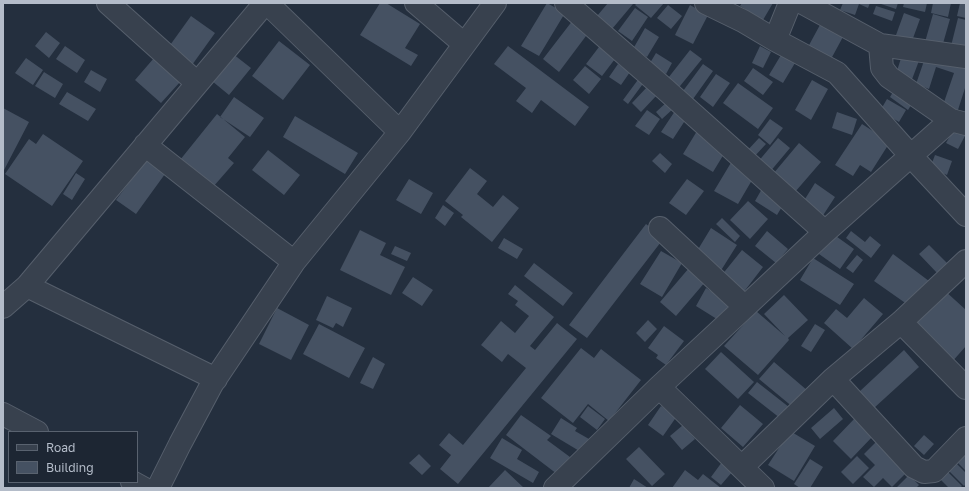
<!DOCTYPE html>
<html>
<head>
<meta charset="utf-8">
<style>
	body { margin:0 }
	#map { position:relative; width:969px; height:491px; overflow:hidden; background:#242f3e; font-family:"Golos Text",sans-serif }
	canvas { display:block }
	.frame { position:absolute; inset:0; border:4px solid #b4bcc9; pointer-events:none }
	.legend { position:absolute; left:8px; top:431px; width:130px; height:52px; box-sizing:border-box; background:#1d2633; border:1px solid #59626f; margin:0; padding:5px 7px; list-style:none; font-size:12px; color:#b4bcc9 }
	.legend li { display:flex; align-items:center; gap:8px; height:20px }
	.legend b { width:20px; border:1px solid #59626f }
</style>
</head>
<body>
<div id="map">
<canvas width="969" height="491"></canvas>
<div class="frame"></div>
<ul class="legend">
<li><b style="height:5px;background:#38414e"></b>Road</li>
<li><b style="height:11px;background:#455162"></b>Building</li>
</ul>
</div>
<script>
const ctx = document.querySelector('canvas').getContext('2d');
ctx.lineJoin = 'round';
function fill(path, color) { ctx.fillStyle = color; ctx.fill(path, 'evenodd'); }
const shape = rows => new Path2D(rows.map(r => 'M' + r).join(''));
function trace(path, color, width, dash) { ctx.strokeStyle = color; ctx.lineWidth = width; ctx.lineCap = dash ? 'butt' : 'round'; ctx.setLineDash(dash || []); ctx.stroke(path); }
fill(shape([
	[380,3,386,3,420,24,405,48,418,55,411,66,360,35],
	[547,3,565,13,539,56,521,46],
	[608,3,631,3,633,4,612,29,597,16],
	[637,3,664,3,651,18,635,5],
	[742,3,773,3,763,20,740,6],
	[843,3,870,3,868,8,859,4,855,15,840,10],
	[878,3,898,3,896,9],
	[904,3,927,3,925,12,903,7],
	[933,3,951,3,948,17,931,13],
	[960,3,966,3,966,18,957,16],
	[668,5,682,16,671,29,657,18],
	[690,5,708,15,693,44,675,35],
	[876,6,895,12,892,21,873,14],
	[635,8,648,17,632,41,618,31],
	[904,13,920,19,912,41,896,35],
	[933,14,950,19,942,47,925,42],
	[191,16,215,33,192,65,168,48],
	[958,18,966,20,966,54,950,50],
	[573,20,589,32,559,72,543,59],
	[821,23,844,35,831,59,808,47],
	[645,28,659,37,647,57,633,49],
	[46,32,60,43,49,58,35,46],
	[279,41,310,65,283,100,252,76],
	[602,43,618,55,602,76,586,64],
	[65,46,85,60,77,73,56,59],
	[508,46,589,107,575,126,541,100,532,113,516,101,526,88,494,64],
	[760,46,771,52,763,68,752,63],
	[690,50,702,59,676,91,665,82],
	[784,50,798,58,783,83,769,75],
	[903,52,920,58,911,82,895,77],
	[656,53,672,63,666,74,650,63],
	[233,54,251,68,229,95,212,81],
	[926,55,966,68,966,85,957,113,942,108,954,73,936,67,929,89,916,84],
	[26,58,43,70,33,85,15,73],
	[154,58,180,82,161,103,135,80],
	[618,64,630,72,621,85,609,77],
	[703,64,713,71,693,99,683,91],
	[585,66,601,79,589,94,573,80],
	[753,68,773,82,763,95,744,81],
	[91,70,107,79,100,92,84,82],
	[44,72,63,84,55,98,35,86],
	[716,74,730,83,713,107,700,97],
	[640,77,645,81,628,104,623,100],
	[812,80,828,89,811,120,795,110],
	[738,83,773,108,758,129,723,103],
	[648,86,657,95,641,112,632,103],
	[896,87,915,99,908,110,890,97],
	[67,92,96,109,88,121,59,104],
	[234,97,264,118,250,137,220,117],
	[887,99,906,110,899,122,880,111],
	[668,101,674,108,662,119,656,112],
	[3,108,29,122,3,172],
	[677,108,688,116,673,139,661,132],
	[647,110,660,119,649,135,635,126],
	[837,112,857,119,852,135,832,128],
	[217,114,245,137,228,158,234,163,213,187,180,160],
	[295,116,358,153,345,174,283,137],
	[770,119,783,128,770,145,758,135],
	[862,124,890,142,871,172,860,165,853,176,835,165],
	[955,127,966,134,958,149,946,143],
	[697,131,727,149,713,172,683,154],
	[43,134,83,161,52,206,5,174,29,139,36,144],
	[759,138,766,144,753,158,746,152],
	[778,138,790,148,769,173,757,163],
	[799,143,821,162,795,192,773,174],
	[268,150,300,175,284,195,252,170],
	[660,153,672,164,665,173,652,161],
	[935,155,952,161,947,175,930,168],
	[146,160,165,174,136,214,116,200],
	[732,161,755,175,738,204,714,191],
	[470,168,487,181,477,194,493,207,503,195,519,208,492,242,461,217,463,215,445,201],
	[76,173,85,179,72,200,63,194],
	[409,179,433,193,421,214,396,200],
	[687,179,704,191,686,215,669,203],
	[815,183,835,197,820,220,800,207],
	[763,187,786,200,777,215,755,201],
	[748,201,768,219,750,239,730,220],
	[443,205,454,213,445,226,435,218],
	[722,218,740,236,735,242,716,224],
	[646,224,664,238,587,338,569,325],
	[711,228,737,245,720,272,694,256],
	[360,230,386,243,380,255,405,267,391,295,340,270],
	[767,231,788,249,776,263,755,246],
	[851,231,865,242,870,236,881,245,871,258,846,238],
	[833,234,854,249,840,269,819,254],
	[504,238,523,249,517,259,498,248],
	[929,245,948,264,938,274,919,254],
	[395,246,411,253,407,261,391,254],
	[742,250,763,267,743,293,721,276],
	[661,251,682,263,662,297,640,284],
	[893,254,929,281,911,307,874,281],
	[857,255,863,260,853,273,846,268],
	[813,258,854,284,840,305,800,280],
	[534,263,573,293,563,306,524,276],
	[689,268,706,281,676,316,660,302],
	[413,277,433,290,422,306,402,293],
	[515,285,554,317,530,346,535,350,557,323,577,339,458,484,440,469,451,455,439,445,449,433,463,445,526,368,508,354,502,362,481,345,501,321,515,333,529,316,515,305,518,301,508,294],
	[706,288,730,303,720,321,696,306],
	[944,290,966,310,966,346,951,363,911,326],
	[784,295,808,320,788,338,789,340,758,375,724,346,756,311,785,336,764,314],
	[327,296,352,308,343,327,336,323,333,328,316,320],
	[864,298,883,314,853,349,824,323,836,309,847,318],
	[277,308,309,325,291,360,259,344],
	[648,320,657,329,645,342,636,333],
	[319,324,365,348,349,378,303,354],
	[815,324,825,330,811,352,801,346],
	[664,326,684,341,666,365,656,358,658,355,648,348],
	[581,348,594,358,601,349,641,380,609,421,588,404,573,423,541,398],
	[904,350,919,367,874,408,859,392],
	[721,352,754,382,738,399,705,369],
	[373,357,385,364,373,389,360,383],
	[774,362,808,391,794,408,759,379],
	[757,382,794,411,785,422,748,393],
	[740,405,763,424,743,447,721,428],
	[588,406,605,419,597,430,580,417],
	[661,406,677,416,663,436,648,425],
	[834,408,843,419,820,439,811,428],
	[521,415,551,436,547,440,570,457,557,474,506,435],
	[856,417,874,435,851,459,833,441],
	[561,418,577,428,575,431,589,439,581,452,551,434],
	[683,425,695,439,682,450,670,436],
	[790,431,815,446,794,481,768,465],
	[924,435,934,444,924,455,914,446],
	[502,438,522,450,517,459,539,472,533,483,490,458],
	[880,438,910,469,892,487,883,478,874,487,863,477,875,465,864,454],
	[639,447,665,474,652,486,626,459],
	[419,454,431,466,422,475,409,463],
	[966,454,966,471,958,463],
	[857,456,869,468,853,484,841,472],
	[810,459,823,467,810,488,800,488,794,484],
	[722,462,733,471,721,485,711,477],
	[956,463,966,473,966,484,964,486,948,470],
	[505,470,524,488,488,488],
	[685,470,698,480,703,474,721,488,672,488],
	[947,471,962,486,960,488,949,488,939,478],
	[909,475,919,485,916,488,896,488],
	[634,479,648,488,629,488]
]), '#455162');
const minor = shape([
	[108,3,197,83],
	[267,3,400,132],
	[416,3,464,44],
	[566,3,665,89,825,232],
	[706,3,743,21,775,40,837,73,911,156,966,215],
	[803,3,880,45,966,57],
	[775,40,790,3],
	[880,45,882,68,889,77,951,120,966,124],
	[145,145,294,262],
	[660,228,745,307],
	[27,286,216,379],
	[3,307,27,286,265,3],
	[901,322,966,388],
	[833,379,914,467,924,472,934,471,966,438],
	[659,387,763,488],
	[3,414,37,432],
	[742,467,833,379,901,322,966,261],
	[132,482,143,488],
	[158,488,180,444,212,384,294,262,400,132,495,3],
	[555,488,659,387,745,307,825,232,951,120]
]);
trace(minor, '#565f6c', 24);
trace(minor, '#38414e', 22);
</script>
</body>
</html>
